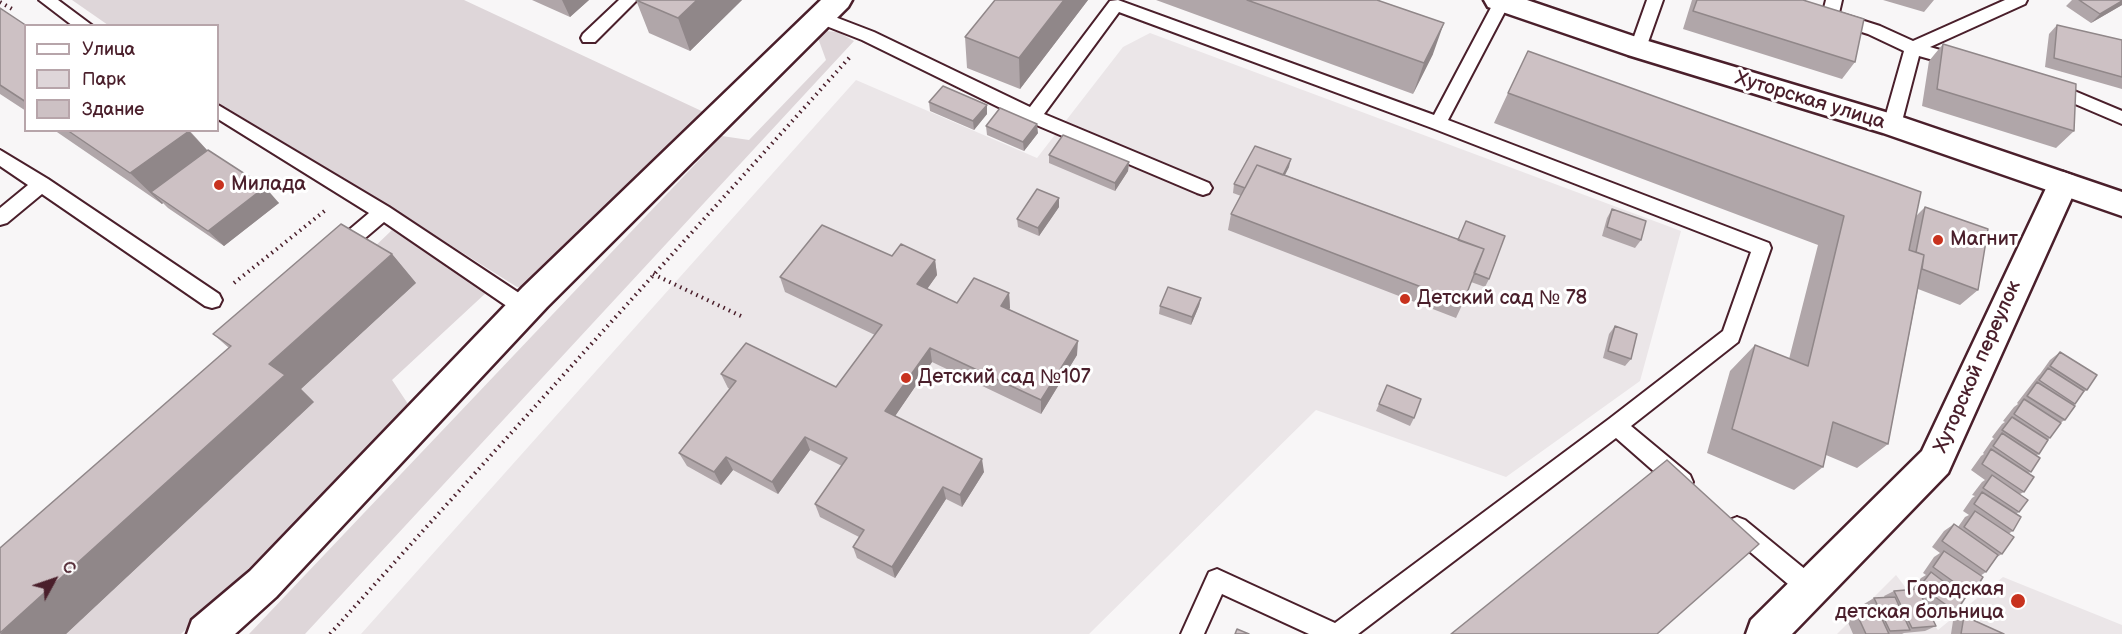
<!DOCTYPE html>
<html>
<head>
<meta charset="utf-8">
<style>
	body { margin:0 }
	#map { position:relative; width:2122px; height:634px; overflow:hidden; background:#f8f6f7; font-family:"Balsamiq Sans",sans-serif }
	canvas { display:block }
	.legend { position:absolute; left:24px; top:24px; width:195px; height:108px; box-sizing:border-box; background:#fff; border:2px solid #b7a5aa; margin:0; padding:8px 10px; list-style:none; font-size:18px; color:#4a1f2b }
	.legend li { display:flex; align-items:center; gap:12px; height:30px }
	.legend b { width:30px; border:2px solid #b7a5aa }
	.north { position:absolute; left:24px; top:550px; width:60px; height:60px; -webkit-text-stroke:4px #fff; paint-order:stroke; rotate:50deg; font-size:16px; font-weight:700; line-height:24px; text-align:center; color:#4a1f2b }
	.north::after { content:''; display:block; margin:auto; width:21px; height:27px; background:#4a1f2b; clip-path:polygon(50% 0,100% 100%,50% 72%,0 100%) }
</style>
</head>
<body>
<div id="map">
<canvas width="2122" height="634"></canvas>
<ul class="legend">
<li><b style="height:8px;background:#fff"></b>Улица</li>
<li><b style="height:16px;background:#ded6d9"></b>Парк</li>
<li><b style="height:16px;background:#cdc1c4"></b>Здание</li>
</ul>
<div class="north">С</div>
</div>
<script>
const ctx = document.querySelector('canvas').getContext('2d');
ctx.lineJoin = 'round';
function fill(path, color) { ctx.fillStyle = color; ctx.fill(path, 'evenodd'); }
const shape = rows => new Path2D(rows.map(r => 'M' + r).join(''));
function trace(path, color, width, dash) { ctx.strokeStyle = color; ctx.lineWidth = width; ctx.lineCap = dash ? 'butt' : 'round'; ctx.setLineDash(dash || []); ctx.stroke(path); }
function label(font, color, halo, rows, align = 'center') {
  ctx.font = font + ' "Balsamiq Sans",sans-serif'; ctx.lineWidth = 6; ctx.setLineDash([]); ctx.textBaseline = 'middle'; ctx.strokeStyle = halo; ctx.fillStyle = color; for (const [text, x, y, turn = 0] of rows) {
    ctx.save(); ctx.translate(x, y); ctx.rotate((+turn || 0) * Math.PI / 180); ctx.textAlign = isNaN(turn) ? turn : align; if (halo) ctx.strokeText(text, 0, 0); ctx.fillText(text, 0, 0); ctx.restore();
  }
}
fill(shape([
	[1150,33,1681,231,1640,381,1506,477,1316,410,1089,634,361,634,856,80,1037,158,1123,47],
	[1896,575,1938,630,2003,577,2122,625,2122,634,1837,634]
]), '#ebe6e8');
fill(shape([
	[72,0,464,0,708,114,530,288,517,287,337,174,218,103,218,26,108,25],
	[826,31,838,32,854,41,305,634,249,634,722,136,749,140,826,60,818,38],
	[392,230,488,291,392,380,412,410,181,634,66,634,314,402,299,391,416,283,367,254]
]), '#ded6d9');
const service = shape([
	[39,0,58,0,93,26,73,26,39,0],
	[619,0,637,0,595,42,583,42,581,38,583,34,619,0],
	[1118,0,1434,115,1495,0,1509,0,1510,2,1448,120,1769,243,1771,248,1738,342,1631,426,1690,475,1693,482,1690,489,1682,492,1674,489,1616,438,1358,634,1309,634,1222,594,1204,634,1181,634,1209,572,1217,569,1335,623,1609,419,1723,331,1751,252,1432,128,1119,12,1044,114,1209,183,1212,188,1209,193,1203,195,1197,193,1027,121,862,40,816,22,814,18,816,14,822,12,874,32,1030,107,1110,1,1118,0],
	[1647,0,1663,0,1646,48,1644,52,1638,54,1632,52,1630,48,1647,0],
	[1826,0,1842,0,1839,13,1880,26,1913,41,2005,0,2027,0,2025,4,1930,47,1964,57,1966,61,1964,65,1958,67,1919,56,1901,125,1898,130,1892,132,1886,130,1883,125,1904,51,1868,34,1824,20,1822,16,1826,0],
	[2053,82,2122,111,2122,124,2047,92,2044,88,2047,84,2053,82],
	[218,105,389,207,522,295,534,290,541,292,544,298,541,304,521,313,514,311,384,222,344,256,337,259,330,256,328,251,330,246,369,213,218,119,218,105],
	[0,150,48,179,219,294,222,300,219,306,212,308,205,306,42,194,7,223,0,225,0,208,28,185,0,166,0,150],
	[1737,517,1745,520,1817,579,1820,587,1817,595,1809,598,1801,595,1729,534,1726,527,1729,520,1737,517]
]);
const minor = shape([
	[821,0,852,0,848,7,547,307,276,597,235,634,187,634,192,620,250,571,523,287,821,0],
	[2063,172,2074,176,2078,184,1948,473,1792,634,1746,634,1751,620,1922,451,2048,184,2052,176,2063,172]
]);
const tertiary = shape([
	[1484,0,1527,0,1648,41,1902,117,2122,192,2122,216,1883,133,1628,55,1488,7,1484,0]
]);
trace(service, '#4a1f2b', 4);
trace(minor, '#4a1f2b', 5);
trace(tertiary, '#4a1f2b', 5);
trace(shape([
	[0,2,14,10],
	[653,274,745,318],
	[234,283,327,209],
	[330,634,850,57]
]), '#4a1f2b', 4, [1.5, 4.5]);
fill(service, '#fff');
fill(minor, '#fff');
fill(tertiary, '#fff');
fill(shape([
	[532,0,589,0,570,17],
	[636,0,742,0,690,51,649,33],
	[995,0,1088,0,1020,89,967,68,965,37],
	[1156,0,1377,0,1433,54,1413,94],
	[1692,0,1803,0,1855,62,1842,79,1683,29],
	[1883,0,1934,0,1924,12],
	[2072,0,2122,0,2122,5,2091,23,2066,6],
	[0,8,26,26,26,111,0,94],
	[2057,25,2122,40,2122,89,2045,67,2049,34],
	[1943,44,2074,131,2056,148,1922,106,1929,61],
	[1508,93,1916,216,1925,207,1978,290,1960,305,1918,289,1888,444,1857,468,1826,455,1823,467,1794,490,1707,453,1730,371,1755,345,1789,359,1818,245,1494,123],
	[929,102,987,114,974,130,930,111],
	[986,126,1038,133,1024,151,987,135],
	[54,130,189,130,207,150,279,203,224,246,168,208,163,203,162,204],
	[1049,155,1129,162,1128,171,1115,191,1049,163],
	[1289,167,1285,175,1458,239,1466,221,1489,279,1485,287,1471,282,1463,303,1456,318,1228,230,1231,214,1241,196,1233,193,1234,184],
	[1059,207,1039,236,1018,227,1017,219],
	[1612,209,1641,240,1635,248,1602,236,1607,218],
	[392,254,416,283,301,389,314,402,66,634,0,634,229,348,213,334],
	[892,256,935,260,937,275,927,289,957,303,1009,293,1010,308,1009,309,1077,355,1041,414,932,362,895,416,984,472,962,507,946,499,895,578,857,558,853,547,859,537,820,517,815,504,842,466,810,450,778,494,733,470,721,485,687,466,679,453,730,389,728,388,721,374,836,387,875,335,785,292,780,277],
	[1201,298,1199,306,1191,325,1159,314,1160,306],
	[1615,326,1631,359,1625,366,1603,358,1609,334],
	[2060,352,2087,390,2082,393,2075,404,2073,405,2065,420,2060,423,2050,438,2048,440,2039,454,2037,455,2031,472,2028,473,2024,492,2020,494,2019,512,2016,514,2013,531,2008,534,2002,554,1997,557,1986,572,1980,576,1972,595,1965,598,1956,612,1945,618,1925,603,1936,626,1925,631,1904,633,1902,634,1853,634,1844,613,1854,608,1866,607,1864,604,1874,598,1885,598,1884,596,1894,591,1912,589,1921,578,1926,575,1923,573,1934,557,1940,553,1932,547,1944,531,1954,524,1958,527,1965,517,1969,515,1963,511,1972,498,1975,496,1972,495,1982,482,1985,480,1971,470,1981,456,1984,454,1983,453,1992,440,1994,439,1992,437,2002,424,2005,422,2003,421,2014,407,2018,404,2017,403,2038,376,2040,374,2050,360],
	[1387,385,1414,418,1410,426,1376,411],
	[1964,616,2004,634,1951,634,1953,621]
]), '#b0a6a9');
fill(shape([
	[562,0,589,0,570,17],
	[697,0,742,0,690,51,678,18],
	[1064,0,1088,0,1020,89,1019,58],
	[2122,1,2122,5,2091,23,2100,14],
	[1444,23,1433,54,1413,94,1424,63],
	[987,105,987,114,974,130,973,121],
	[1037,124,1038,133,1024,151,1023,142],
	[189,131,219,163,151,192,163,203,162,204,130,173],
	[1291,159,1289,167,1277,190,1279,182],
	[1129,162,1128,171,1115,191,1115,183],
	[265,187,279,203,224,246,208,231],
	[1059,198,1059,207,1039,236,1038,228],
	[392,254,416,283,301,389,314,402,66,634,0,634,269,364],
	[935,260,937,275,920,299,917,284],
	[1009,293,1010,308,1002,320,1001,306],
	[1201,298,1199,306,1191,325,1192,317],
	[1078,341,1077,355,1041,414,1041,400],
	[930,348,932,362,889,425,885,411],
	[805,437,810,450,778,494,772,482],
	[726,457,733,470,721,485,714,472],
	[982,459,984,472,962,507,960,495],
	[943,487,946,499,895,578,892,567]
]), '#908789');
const building = shape([
	[636,0,697,0,678,18,636,0],
	[995,0,1064,0,1019,58,965,37,995,0],
	[1247,0,1377,0,1444,23,1424,63,1247,0],
	[1697,0,1803,0,1864,19,1855,62,1693,11,1697,0],
	[2079,0,2122,0,2122,1,2100,14,2079,0],
	[0,8,27,26,26,26,26,102,0,85,0,8],
	[2057,25,2122,40,2122,77,2054,58,2057,25],
	[1943,44,2076,84,2074,131,1937,89,1943,44],
	[1528,51,1921,192,1909,250,1924,255,1888,444,1833,422,1823,467,1732,429,1755,345,1808,366,1844,216,1508,93,1528,51],
	[943,86,987,105,973,121,929,102,943,86],
	[1000,108,1037,124,1023,142,986,126,1000,108],
	[67,130,189,130,189,131,130,173,67,130],
	[1063,135,1129,162,1115,183,1049,155,1063,135],
	[1255,146,1291,159,1283,175,1257,165,1245,188,1234,184,1255,146],
	[208,150,265,187,208,231,151,192,208,150],
	[1257,165,1484,249,1463,303,1231,214,1257,165],
	[1037,189,1059,198,1038,228,1017,219,1037,189],
	[1925,207,1988,229,1978,290,1922,269,1924,255,1916,252,1925,207],
	[1612,209,1646,221,1641,240,1607,227,1612,209],
	[1466,221,1505,236,1489,279,1474,273,1484,249,1458,240,1466,221],
	[341,224,392,254,269,364,285,375,0,633,0,548,231,346,213,334,341,224],
	[822,225,892,256,901,244,935,260,917,284,957,303,974,278,1009,293,1001,306,1078,341,1041,400,930,348,885,411,982,459,960,495,943,487,892,567,853,547,864,530,815,504,847,458,805,437,772,482,726,457,714,472,679,453,736,381,721,374,746,343,836,387,882,325,780,277,822,225],
	[1168,287,1201,298,1192,317,1160,306,1168,287],
	[1615,326,1637,334,1631,359,1608,351,1615,326],
	[2060,352,2097,375,2087,390,2050,366,2060,352],
	[2048,368,2084,391,2075,404,2039,380,2048,368],
	[2037,382,2075,406,2065,420,2027,396,2037,382],
	[1387,385,1421,399,1414,418,1379,404,1387,385],
	[2024,399,2061,423,2050,438,2014,414,2024,399],
	[2012,417,2048,440,2039,454,2002,430,2012,417],
	[2002,433,2040,458,2031,472,1993,446,2002,433],
	[1991,449,2034,477,2024,492,1982,464,1991,449],
	[1667,460,1759,544,1657,634,1451,634,1667,460],
	[1992,475,2028,500,2019,512,1983,488,1992,475],
	[1982,492,2021,517,2013,531,1974,504,1982,492],
	[1975,511,2014,537,2002,554,1964,527,1975,511],
	[1954,524,1998,555,1986,572,1942,541,1954,524],
	[1944,551,1983,577,1972,595,1933,567,1944,551],
	[1931,572,1965,598,1956,612,1920,586,1931,572],
	[1918,589,1936,626,1912,628,1894,591,1918,589],
	[1895,597,1910,630,1890,631,1874,598,1895,597],
	[1876,606,1889,634,1866,634,1854,608,1876,606],
	[1964,616,2004,634,1961,634,1964,616],
	[1237,629,1249,634,1235,634,1237,629]
]);
fill(building, '#cdc1c4');
trace(building, '#908789', 1.5);
for (const [x, y, r, color] of [
	[219,185,6,"#c8321e"],
	[1938,240,6,"#c8321e"],
	[1405,299,6,"#c8321e"],
	[906,378,6,"#c8321e"],
	[2018,601,8,"#c8321e"]
]) { const dot = new Path2D(); dot.arc(x, y, r, 0, 2 * Math.PI); ctx.fillStyle = color; ctx.fill(dot); trace(dot, '#fff', 2); }
label('20px', '#4a1f2b', '#fff', [
	["Хуторская улица",1810,101,17],
	["Хуторской переулок",1978,367,-66]
]);
label('20px', '#4a1f2b', '#fff', [
	["Милада",231,185],
	["Магнит",1950,240],
	["Детский сад № 78",1417,299],
	["Детский сад №107",918,378],
	["Городская",2004,590,"right"],
	["детская больница",2004,613,"right"]
], 'left');
</script>
</body>
</html>
